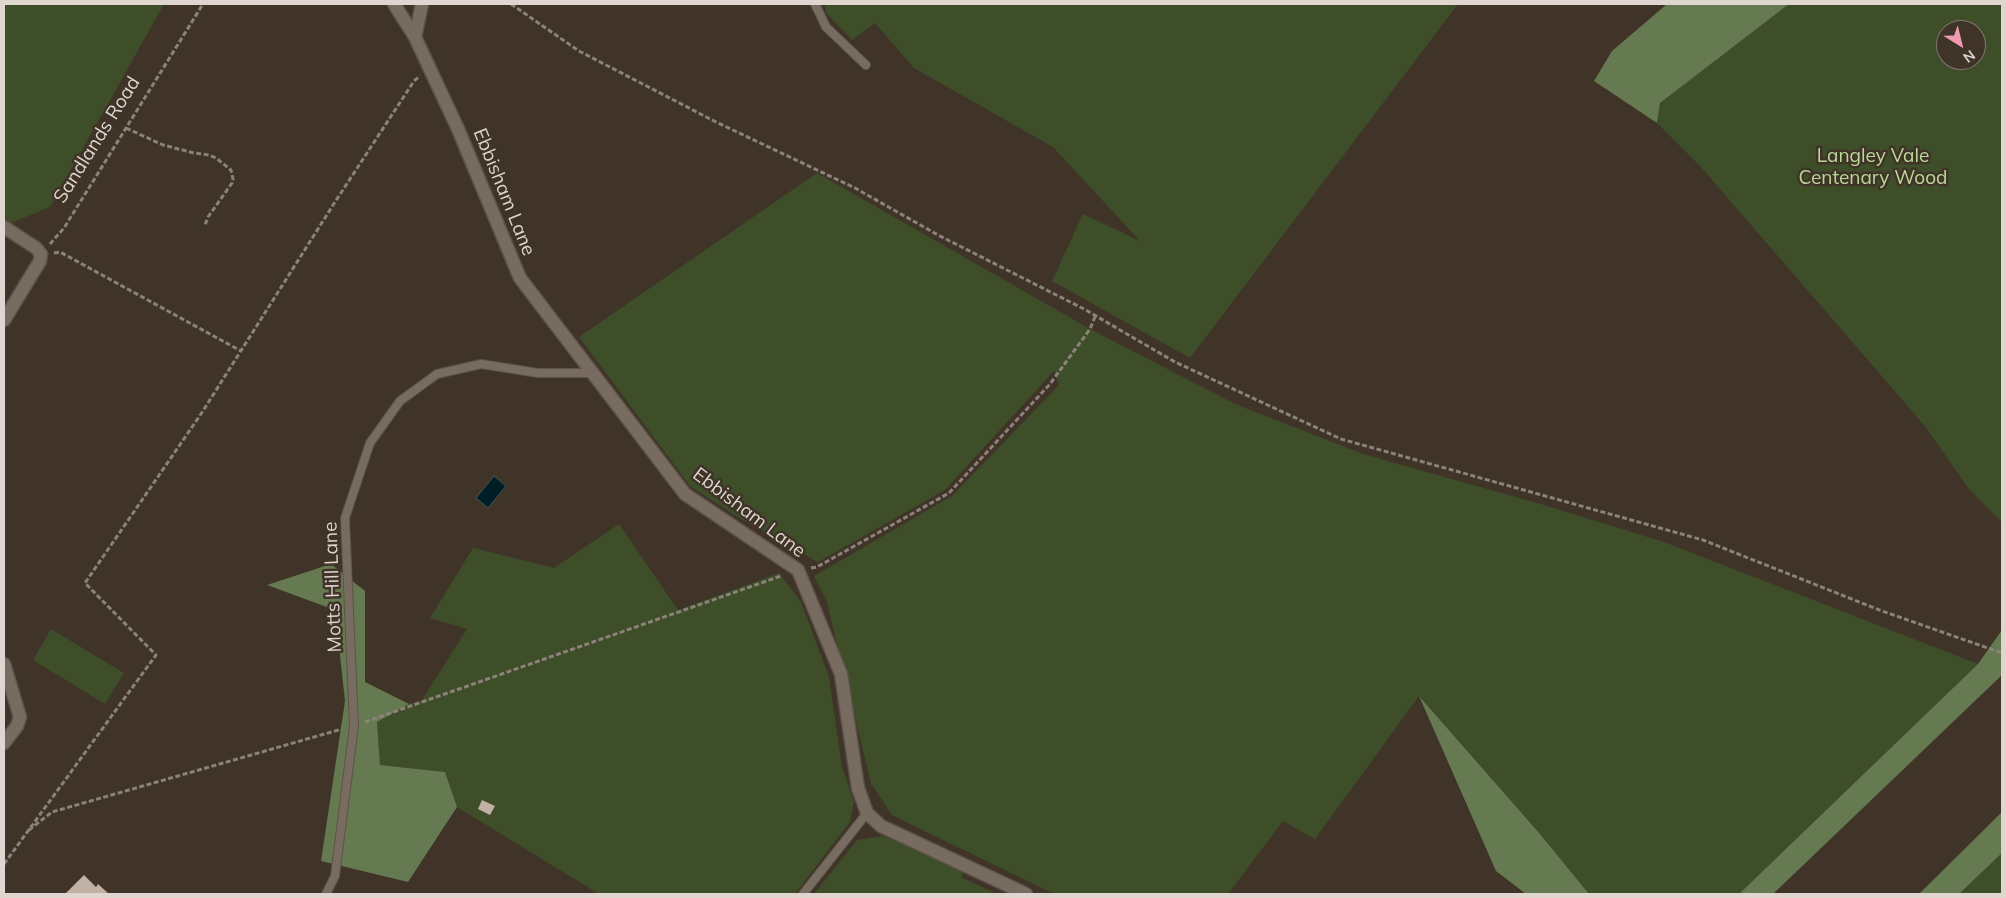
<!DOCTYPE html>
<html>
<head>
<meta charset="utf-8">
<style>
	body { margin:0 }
	#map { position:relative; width:2006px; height:898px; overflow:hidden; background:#403429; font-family:Mulish,sans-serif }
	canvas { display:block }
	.frame { position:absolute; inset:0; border:5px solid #ded6cf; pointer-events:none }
	.north { position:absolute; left:1936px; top:20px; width:50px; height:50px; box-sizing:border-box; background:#403429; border:1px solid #7f756b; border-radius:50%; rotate:144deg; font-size:14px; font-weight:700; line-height:20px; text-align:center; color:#ded6cf }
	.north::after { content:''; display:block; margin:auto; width:18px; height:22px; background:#f19ab3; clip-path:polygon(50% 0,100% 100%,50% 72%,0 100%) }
</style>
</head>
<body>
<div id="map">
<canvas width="2006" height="898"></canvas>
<div class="frame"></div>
<div class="north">N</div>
</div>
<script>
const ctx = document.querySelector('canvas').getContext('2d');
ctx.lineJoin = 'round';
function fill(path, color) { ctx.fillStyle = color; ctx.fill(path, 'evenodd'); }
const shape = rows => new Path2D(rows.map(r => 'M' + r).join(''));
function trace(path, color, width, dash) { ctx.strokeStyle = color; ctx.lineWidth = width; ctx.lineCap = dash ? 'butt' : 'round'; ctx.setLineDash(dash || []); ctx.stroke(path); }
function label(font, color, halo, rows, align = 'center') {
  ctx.font = font + ' Mulish,sans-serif'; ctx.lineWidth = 5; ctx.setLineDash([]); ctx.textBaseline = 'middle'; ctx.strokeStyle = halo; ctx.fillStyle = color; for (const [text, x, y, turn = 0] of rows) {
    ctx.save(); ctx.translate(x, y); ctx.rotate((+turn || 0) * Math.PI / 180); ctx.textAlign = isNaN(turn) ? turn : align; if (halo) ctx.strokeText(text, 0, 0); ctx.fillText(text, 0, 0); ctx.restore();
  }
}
fill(shape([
	[4,4,164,4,50,207,11,223,4,218],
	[825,4,1458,4,1190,358,1052,281,1083,214,1140,241,1053,147,914,68,875,23,852,40,826,13],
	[1789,4,2002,4,2002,522,1969,489,1924,425,1700,166,1657,123,1660,103],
	[1946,30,1976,30,1976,60,1946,60],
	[817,173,1090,329,1235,404,1363,454,1544,505,1664,542,1978,664,1739,894,1589,894,1540,834,1419,696,1315,839,1283,821,1228,894,1054,894,892,815,871,783,826,599,814,576,952,496,1059,385,1054,371,945,490,818,562,739,518,690,486,579,337],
	[619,524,678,610,779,573,801,602,829,677,842,767,854,802,850,822,795,894,599,894,457,807,445,772,380,765,377,722,409,704,422,700,467,629,430,618,473,548,554,568],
	[51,629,124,673,105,704,33,660],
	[883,836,967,867,961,877,997,894,814,894,857,840],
	[2002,853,2002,894,1959,894,1976,878]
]), '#3d4e29');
fill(shape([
	[1667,4,1789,4,1660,103,1657,123,1594,81,1612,51],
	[331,564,365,591,365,682,409,704,377,722,380,765,445,772,457,807,408,882,321,861,345,701,335,610,267,585],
	[2002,630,2002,675,1773,894,1739,894,1978,664],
	[1419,696,1540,834,1589,894,1526,894,1496,871],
	[2002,812,2002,853,1959,894,1919,894]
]), '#667a51');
const water = shape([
	[494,476,506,486,488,508,476,498,494,476]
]);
fill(water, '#001e25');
trace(water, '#435558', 1);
fill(shape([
	[482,800,495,806,490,815,478,809],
	[84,875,96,887,98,884,109,894,65,894]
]), '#c1b0a4');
const lane = shape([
	[815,4,826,27,866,65],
	[326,894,335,876,354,726,345,518,370,443,400,401,437,374,481,364,538,373,591,373],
	[803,894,867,813]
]);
const street = shape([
	[394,4,415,37,458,129,520,278,685,494,798,570,841,674,858,788,867,813,881,826,1026,894],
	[415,37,422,4],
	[4,227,36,248,41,254,40,261,4,320],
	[4,664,20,717,17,726,4,743]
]);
trace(lane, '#5d534a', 10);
trace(street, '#5d534a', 15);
trace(shape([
	[511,4,579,51,716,122,855,188,938,235,1084,309,1175,362,1341,439,1703,540,1882,611,2002,653],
	[126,128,163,145,194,153,209,155,216,158,231,170,233,179,232,183,208,217,205,225],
	[50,244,64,228,203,4],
	[54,253,60,252,241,351],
	[811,568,817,567,949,493,1050,384,1090,329,1095,317],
	[365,722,781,576],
	[29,830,52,812,342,729],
	[4,864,156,655,85,583,201,414,335,202,414,81,420,76]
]), '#8c8279', 3, [5, 2.5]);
trace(lane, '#786b5f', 8);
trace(street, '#786b5f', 12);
label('19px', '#ded6cf', '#403429', [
	["Sandlands Road",97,140,-58],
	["Ebbisham Lane",504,192,68],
	["Ebbisham Lane",749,513,37],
	["Motts Hill Lane",333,587,-92]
]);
label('19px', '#b9d996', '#403429', [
	["Langley Vale",1873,156],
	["Centenary Wood",1873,178]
]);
</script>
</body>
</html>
